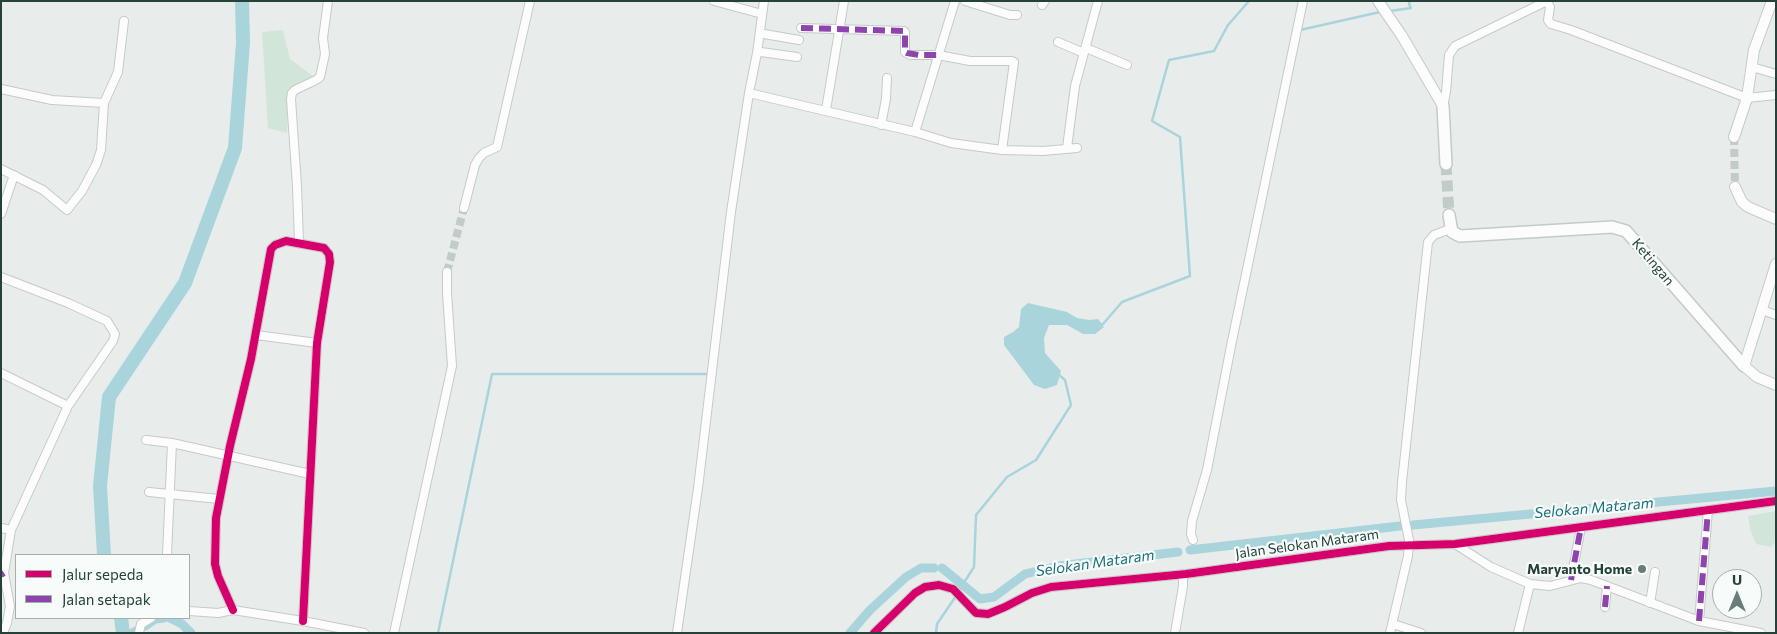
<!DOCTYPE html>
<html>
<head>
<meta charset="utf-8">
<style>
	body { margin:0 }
	#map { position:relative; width:1777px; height:634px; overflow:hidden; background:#e8edeb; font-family:Commissioner,sans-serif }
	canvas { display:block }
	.frame { position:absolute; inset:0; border:2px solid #24423a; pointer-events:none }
	.legend { position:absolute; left:15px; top:554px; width:175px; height:65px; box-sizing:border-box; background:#f7fbf9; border:1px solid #a3b1ad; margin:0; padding:6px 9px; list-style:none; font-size:15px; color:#24423a }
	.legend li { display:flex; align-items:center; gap:10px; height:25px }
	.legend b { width:25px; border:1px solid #a3b1ad }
	.north { position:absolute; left:1712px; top:569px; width:50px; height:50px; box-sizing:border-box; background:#f7fbf9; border:1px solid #a3b1ad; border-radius:50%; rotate:0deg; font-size:14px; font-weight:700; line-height:20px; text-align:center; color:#24423a }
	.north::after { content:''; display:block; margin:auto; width:18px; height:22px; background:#697e78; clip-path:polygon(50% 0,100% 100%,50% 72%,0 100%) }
</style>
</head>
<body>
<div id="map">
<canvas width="1777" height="634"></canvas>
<div class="frame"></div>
<ul class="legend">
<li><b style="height:6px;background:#d6006c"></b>Jalur sepeda</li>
<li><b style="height:6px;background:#8e44ad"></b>Jalan setapak</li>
</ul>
<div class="north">U</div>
</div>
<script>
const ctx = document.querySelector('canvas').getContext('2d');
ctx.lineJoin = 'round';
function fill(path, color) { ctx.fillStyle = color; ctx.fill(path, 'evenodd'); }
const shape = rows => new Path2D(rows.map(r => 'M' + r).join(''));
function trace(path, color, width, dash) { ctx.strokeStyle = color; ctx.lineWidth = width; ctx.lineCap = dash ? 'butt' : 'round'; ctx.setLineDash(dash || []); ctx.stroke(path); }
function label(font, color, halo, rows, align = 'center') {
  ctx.font = font + ' Commissioner,sans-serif'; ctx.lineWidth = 4.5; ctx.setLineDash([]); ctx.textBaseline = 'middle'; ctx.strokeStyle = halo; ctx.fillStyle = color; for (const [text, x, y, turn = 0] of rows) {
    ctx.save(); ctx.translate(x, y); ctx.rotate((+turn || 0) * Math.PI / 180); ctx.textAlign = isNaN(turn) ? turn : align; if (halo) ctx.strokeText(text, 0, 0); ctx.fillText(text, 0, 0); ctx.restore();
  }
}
fill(shape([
	[283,30,290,59,313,76,288,89,287,133,268,128,262,32],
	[1776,511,1776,541,1771,547,1756,544,1750,529,1748,516]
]), '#d1e6d8');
fill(shape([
	[1028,303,1067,312,1077,318,1089,320,1098,319,1104,327,1095,334,1083,334,1067,325,1049,325,1044,338,1045,353,1061,371,1057,385,1045,389,1034,385,1004,345,1004,337,1013,332,1019,327,1021,309]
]), '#a9d4db');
trace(shape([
	[1390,11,1411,8,1409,4,1410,1],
	[1300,30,1380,12],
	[1098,324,1103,324,1122,302,1190,276,1180,137,1152,121,1169,60,1214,51,1228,25,1249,1],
	[965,581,974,567,976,515,1007,477,1036,460,1071,405,1065,380,1059,375],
	[960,589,961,588],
	[438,633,492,374,707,374],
	[936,633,937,624,956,596]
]), '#a9d4db', 2.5);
trace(shape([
	[1413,525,1776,491],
	[1190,550,1400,526],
	[942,568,980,599,994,597,1025,574,1058,566,1178,552],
	[170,618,182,624,191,633],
	[145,626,155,619,164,618],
	[132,633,136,631],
	[850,633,870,610,906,577,921,568,934,568]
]), '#a9d4db', 9);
trace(shape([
	[104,555,100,486,109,397,185,283,235,148,243,43,242,1],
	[121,618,123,633]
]), '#a9d4db', 14);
trace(shape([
	[1734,137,1735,187],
	[447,272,464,208]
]), '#c1cbc8', 8, [8, 4]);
trace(shape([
	[1446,164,1449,215]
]), '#c1cbc8', 11, [11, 5.5]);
const minor = shape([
	[714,1,762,14],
	[955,1,915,132,951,143,1002,150,1043,151,1077,148],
	[965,1,1010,15,1017,15],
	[1547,2,1550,7,1548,20,1551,24,1571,30,1747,98,1776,95],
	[1042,5,1045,1],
	[801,28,904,31,905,32,905,52,910,55,938,55,970,61,1012,61,1014,62,1002,150],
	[764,34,799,40],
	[1058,42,1084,53],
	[1086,48,1127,65],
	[761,52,797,57],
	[1752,67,1776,74],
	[1,89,52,100,104,103],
	[749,93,915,132],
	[1443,106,1446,92,1449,55,1455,46,1547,1],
	[826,110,844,1],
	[881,125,886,99,887,78],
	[1067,148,1075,86,1098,1],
	[1,169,43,190,67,210,82,191,96,165,101,150,104,103,118,72,124,21],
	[464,208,475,165,479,158,484,153,497,147,530,1],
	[1,214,14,175],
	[299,243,297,186,291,99,292,93,295,90,316,80,320,77,325,54,323,38,328,1],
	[1,277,68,303,107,321,115,334,113,341,68,406,11,530,4,573,10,606,7,623,3,633],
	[1762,310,1776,315],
	[256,335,317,343],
	[1,373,68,406],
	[146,440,172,443],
	[149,492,219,499],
	[1,528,11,530],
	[1193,540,1191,534,1192,521,1207,470,1231,346,1303,1],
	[1455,544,1491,567,1530,584],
	[167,555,172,443,310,474],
	[1571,580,1581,527],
	[1650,603,1655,572],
	[1605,607,1607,586],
	[233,610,218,576,215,564,216,518,230,446,251,359,271,249,275,245,286,241,324,248,329,254,330,262,317,343,303,621],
	[189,611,218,613,233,610,303,621,364,633],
	[1699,621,1708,510],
	[1393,624,1421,633],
	[139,633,141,624,151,618],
	[394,633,452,366,447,293,447,272],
	[677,633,698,488,731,212,749,93,757,53,764,1],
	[874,633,915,593,925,587,939,585,953,589,976,613,988,614,1005,607,1032,593,1051,587,1186,574,1389,546,1455,544,1776,501],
	[1175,633,1183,586,1183,574],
	[1390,633,1408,556,1409,540,1401,500,1402,482,1428,242,1434,235,1450,229],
	[1518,633,1530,584,1550,586,1581,578,1591,580,1699,621,1761,633]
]);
const tertiary = shape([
	[1378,1,1402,36,1443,106],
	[1734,137,1747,98,1754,50,1772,1],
	[1735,187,1742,202,1748,207,1776,219],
	[1776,264,1744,366,1757,377,1776,385]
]);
const secondary = shape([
	[1443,106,1446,164],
	[1449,215,1452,232,1460,236,1612,227,1626,231,1744,366]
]);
trace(minor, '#c5cac8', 10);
trace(tertiary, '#c5cac8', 12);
trace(secondary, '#c3cbc8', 14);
trace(minor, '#fcfcfc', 8);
trace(tertiary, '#fcfcfc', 10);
trace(secondary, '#fcfcfc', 11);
trace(shape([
	[801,28,904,31,905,32,905,52,907,53,919,55,938,55],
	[1,575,4,573],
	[1571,580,1581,527],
	[1605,607,1607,586],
	[1699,621,1708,510]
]), '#8e44ad', 6, [12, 6]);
trace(shape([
	[233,610,218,576,215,564,216,518,230,446,251,359,271,249,275,245,286,241,324,248,329,254,330,262,317,343,303,621],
	[874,633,915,593,925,587,939,585,953,589,976,613,988,614,1005,607,1032,593,1051,587,1186,574,1389,546,1455,544,1776,501]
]), '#d6006c', 8);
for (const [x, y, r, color] of [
	[1642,569,5,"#697e78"]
]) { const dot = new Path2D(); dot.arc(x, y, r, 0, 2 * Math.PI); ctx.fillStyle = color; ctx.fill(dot); trace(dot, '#f7fbf9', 2); }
label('14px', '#24423a', '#f7fbf9', [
	["Ketingan",1653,262,50],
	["Jalan Selokan Mataram",1307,544,-8]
]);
label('bold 14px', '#24423a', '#f7fbf9', [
	["Maryanto Home",1632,569]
], 'right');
label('italic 15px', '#1c6f80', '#f7fbf9', [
	["Selokan Mataram",1594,508,-5],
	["Selokan Mataram",1095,563,-8]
]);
</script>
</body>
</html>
